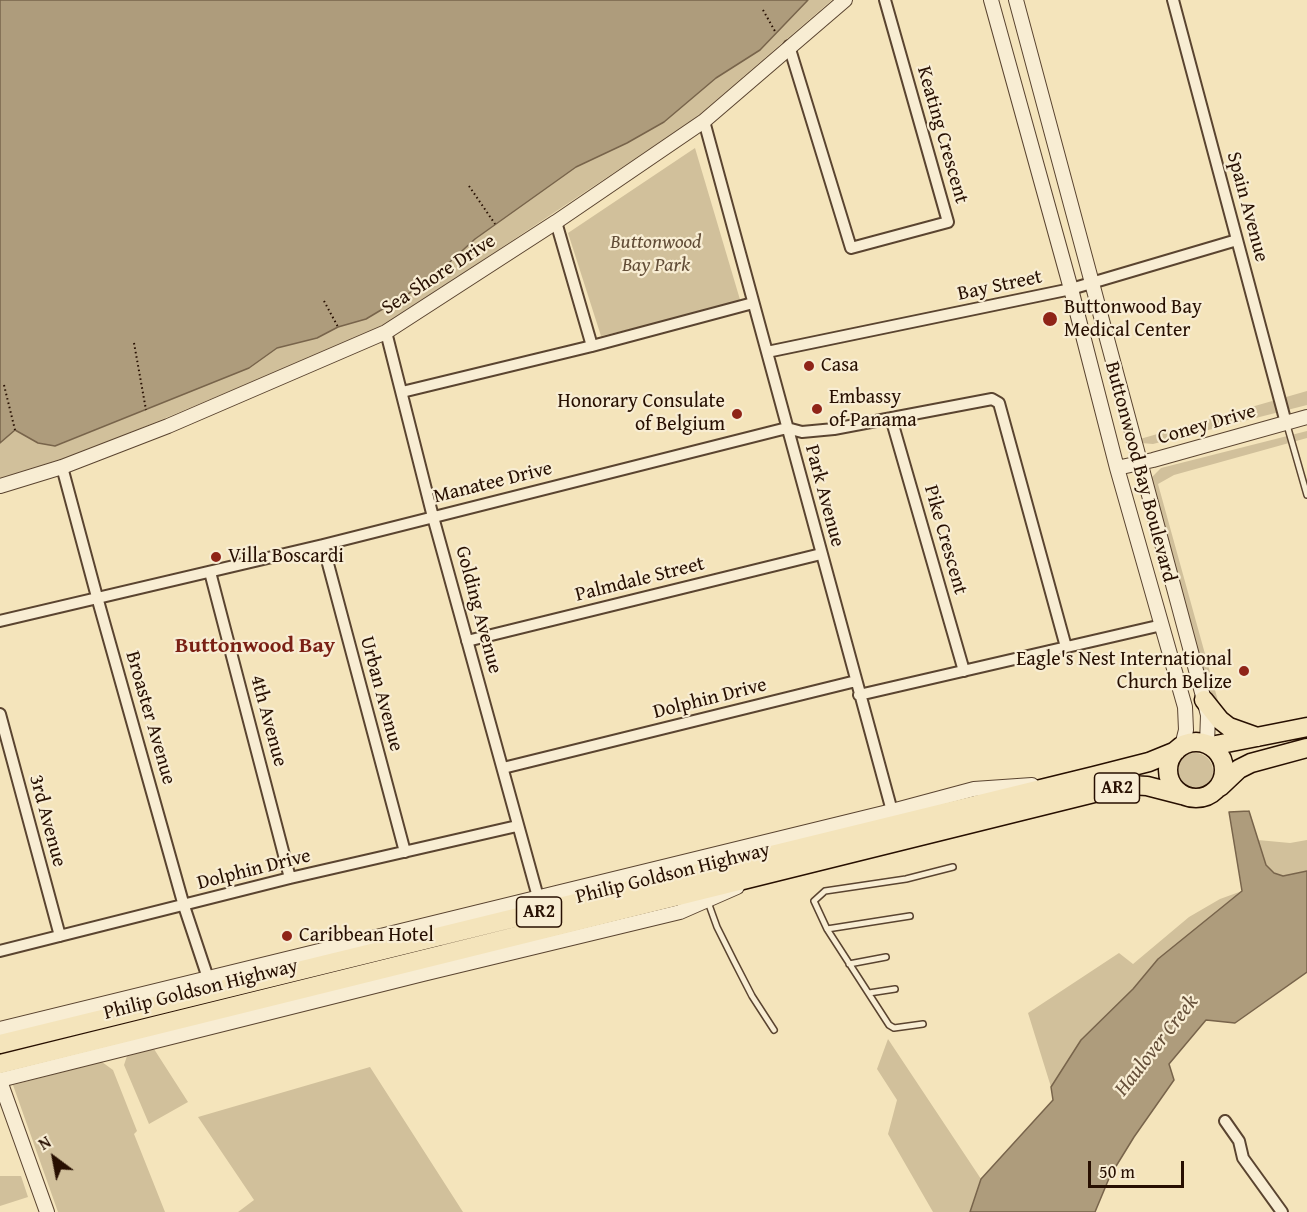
<!DOCTYPE html>
<html>
<head>
<meta charset="utf-8">
<style>
	body { margin:0 }
	#map { position:relative; width:1307px; height:1212px; overflow:hidden; background:#f4e4bb; font-family:"Gentium Book Plus",serif }
	canvas { display:block }
	.north { position:absolute; left:24px; top:1128px; width:60px; height:60px; -webkit-text-stroke:4px #f8edd3; paint-order:stroke; rotate:328deg; font-size:16px; font-weight:700; line-height:24px; text-align:center; color:#270f01 }
	.north::after { content:''; display:block; margin:auto; width:21px; height:27px; background:#270f01; clip-path:polygon(50% 0,100% 100%,50% 72%,0 100%) }
	.scale { position:absolute; left:1088px; top:1161px; width:96px; height:27px; box-sizing:border-box; border:3px solid #270f01; border-top:0; padding-left:8px; font-size:18px; line-height:21px; white-space:nowrap; color:#270f01; -webkit-text-stroke:4px #f8edd3; paint-order:stroke }
</style>
</head>
<body>
<div id="map">
<canvas width="1307" height="1212"></canvas>
<div class="north">N</div>
<div class="scale">50 m</div>
</div>
<script>
const ctx = document.querySelector('canvas').getContext('2d');
ctx.lineJoin = 'round';
function fill(path, color) { ctx.fillStyle = color; ctx.fill(path, 'evenodd'); }
const shape = rows => new Path2D(rows.map(r => 'M' + r).join(''));
function trace(path, color, width, dash) { ctx.strokeStyle = color; ctx.lineWidth = width; ctx.lineCap = dash ? 'butt' : 'round'; ctx.setLineDash(dash || []); ctx.stroke(path); }
function label(font, color, halo, rows, align = 'center') {
  ctx.font = font + ' "Gentium Book Plus",serif'; ctx.lineWidth = 4.5; ctx.setLineDash([]); ctx.textBaseline = 'middle'; ctx.strokeStyle = halo; ctx.fillStyle = color; for (const [text, x, y, turn = 0] of rows) {
    ctx.save(); ctx.translate(x, y); ctx.rotate((+turn || 0) * Math.PI / 180); ctx.textAlign = isNaN(turn) ? turn : align; if (halo) ctx.strokeText(text, 0, 0); ctx.fillText(text, 0, 0); ctx.restore();
  }
}
fill(shape([
	[808,0,832,0,693,120,381,328,60,462,0,481,0,443,15,430,38,443,56,446,66,442,249,368,277,348,317,338,338,327,366,319,428,282,475,239,576,167,627,143,664,122,716,78,760,50],
	[695,148,741,303,601,336,568,233],
	[1307,391,1307,405,1153,444,1141,443,1140,439],
	[1307,431,1307,438,1174,475,1158,484,1223,719,1207,688,1151,478,1161,468],
	'1177 771a18 18 0 1 1 36 0a18 18 0 1 1-36 0Z',
	[1258,840,1290,843,1307,840,1307,871,1283,876,1274,873,1266,865],
	[1242,891,1158,959,1133,989,1081,1040,1051,1087,1028,1013,1119,953,1133,964,1189,917,1220,899],
	[888,1039,981,1179,970,1212,933,1212,888,1134,897,1100,877,1069],
	[154,1049,188,1102,149,1124,124,1065,127,1056],
	[102,1062,113,1070,137,1131,134,1134,165,1212,58,1212,13,1085],
	[370,1067,463,1212,238,1212,254,1200,198,1117],
	[0,1176,21,1176,28,1197,0,1206]
]), '#d1c09b');
const water = shape([
	[0,0,808,0,760,50,716,78,664,122,627,143,576,167,475,239,428,282,366,319,338,327,317,338,277,348,249,368,55,446,38,443,15,430,0,443,0,0],
	[1249,811,1266,865,1274,873,1283,876,1307,871,1307,972,1235,1023,1206,1020,1169,1064,1174,1080,1134,1137,1110,1176,1095,1212,970,1212,981,1179,1053,1100,1051,1087,1081,1040,1133,989,1158,959,1242,891,1229,812,1249,811]
]);
fill(water, '#ae9c7c');
trace(water, '#78644b', 1.5);
const service = shape([
	[1287,425,1307,495],
	[708,902,717,927,734,961,752,996,774,1030],
	[827,929,910,916],
	[849,964,886,957],
	[869,993,895,989],
	[923,1024,894,1028,889,1025,827,929,814,901,825,891,906,879,953,867]
]);
const minor = shape([
	[1173,0,1286,423],
	[789,46,851,248,948,222,885,0],
	[704,121,892,811],
	[556,222,592,346],
	[386,332,433,517,538,897],
	[767,352,1071,289,1237,240],
	[402,392,592,346,753,303],
	[891,418,964,671],
	[62,467,97,597,184,906,208,978],
	[323,545,405,852],
	[210,572,290,878],
	[0,621,323,545,787,428,802,432,834,429,992,399,999,403,1066,647],
	[467,641,821,554],
	[859,695,1162,625],
	[0,714,60,936],
	[503,768,856,681],
	[0,951,290,878,517,826],
	[1225,1121,1239,1141,1243,1158,1282,1212]
]);
const tertiary = shape([
	[991,0,1071,289,1117,468,1185,707,1186,730,1182,746],
	[1016,0,1204,700,1208,715,1207,744],
	[1117,468,1153,460,1307,417],
	[0,486,62,467,168,426,386,332,556,222,704,121,845,0],
	[0,1029,892,811,974,789,1032,785],
	[0,1080,423,974,680,912,737,887],
	[0,1081,47,1212]
]);
const primary = shape([
	[1204,700,1220,720,1229,727,1257,737],
	'1168 770a28 28 0 1 1 56 0a28 28 0 1 1-56 0Z',
	[1211,746,1307,727],
	[1220,787,1239,769,1251,763,1307,748],
	[0,1044,1094,776,1149,762,1176,751],
	[0,1064,1098,792,1130,785,1147,786,1182,795]
]);
trace(service, '#5a4430', 8);
trace(minor, '#5a4430', 14);
trace(tertiary, '#5a4430', 16);
trace(primary, '#270f01', 21);
trace(shape([
	[763,10,776,33],
	[469,186,495,224],
	[324,301,338,327],
	[134,343,146,410],
	[4,385,15,430]
]), '#270f01', 2, [1.5, 3]);
trace(service, '#f8edd3', 5);
trace(minor, '#f8edd3', 10);
trace(tertiary, '#f8edd3', 14);
trace(primary, '#f4e4bb', 18);
for (const [x, y, r, color] of [
	[1050,319,8,"#8f2418"],
	[809,366,6,"#8f2418"],
	[817,409,6,"#8f2418"],
	[737,414,6,"#8f2418"],
	[216,557,6,"#8f2418"],
	[1244,671,6,"#8f2418"],
	[287,936,6,"#8f2418"]
]) { const dot = new Path2D(); dot.arc(x, y, r, 0, 2 * Math.PI); ctx.fillStyle = color; ctx.fill(dot); trace(dot, '#f8edd3', 2); }
for (const [x, y, w] of [
	[1117,788,45],
	[539,912,45]
]) { const box = new Path2D(); box.roundRect(x - w / 2, y - 15, w, 30, 4.5); ctx.fillStyle = '#f8edd3'; ctx.fill(box); trace(box, '#270f01', 1.5); }
label('bold 18px', '#270f01', null, [
	["AR2",1117,788],
	["AR2",539,912]
]);
label('20px', '#270f01', '#f8edd3', [
	["Keating Crescent",942,135,74],
	["Spain Avenue",1247,207,75],
	["Sea Shore Drive",439,275,-33],
	["Bay Street",1000,286,-12],
	["Coney Drive",1207,425,-16],
	["Buttonwood Bay Boulevard",1140,472,75],
	["Manatee Drive",493,483,-14],
	["Park Avenue",824,496,75],
	["Pike Crescent",945,540,74],
	["Palmdale Street",640,580,-14],
	["Golding Avenue",478,610,75],
	["Urban Avenue",381,694,75],
	["Dolphin Drive",710,699,-14],
	["Broaster Avenue",150,718,74],
	["4th Avenue",268,721,75],
	["3rd Avenue",47,821,75],
	["Dolphin Drive",254,870,-14],
	["Philip Goldson Highway",673,874,-14],
	["Philip Goldson Highway",201,990,-14]
]);
label('italic 20px', '#624d37', '#f8edd3', [
	["Buttonwood",656,243],
	["Bay Park",656,266]
]);
label('20px', '#270f01', '#f8edd3', [
	["Buttonwood Bay",1064,308],
	["Medical Center",1064,331],
	["Casa",821,366],
	["Embassy",829,398],
	["of Panama",829,421],
	["Honorary Consulate",725,402,"right"],
	["of Belgium",725,425,"right"],
	["Villa Boscardi",228,557],
	["Eagle's Nest International",1232,660,"right"],
	["Church Belize",1232,683,"right"],
	["Caribbean Hotel",299,936]
], 'left');
label('italic 21px', '#644e38', '#f8edd3', [
	["Haulover Creek",1157,1046,-52]
]);
label('bold 22px', '#7a1f14', '#f8edd3', [
	["Buttonwood Bay",255,646]
]);
</script>
</body>
</html>
